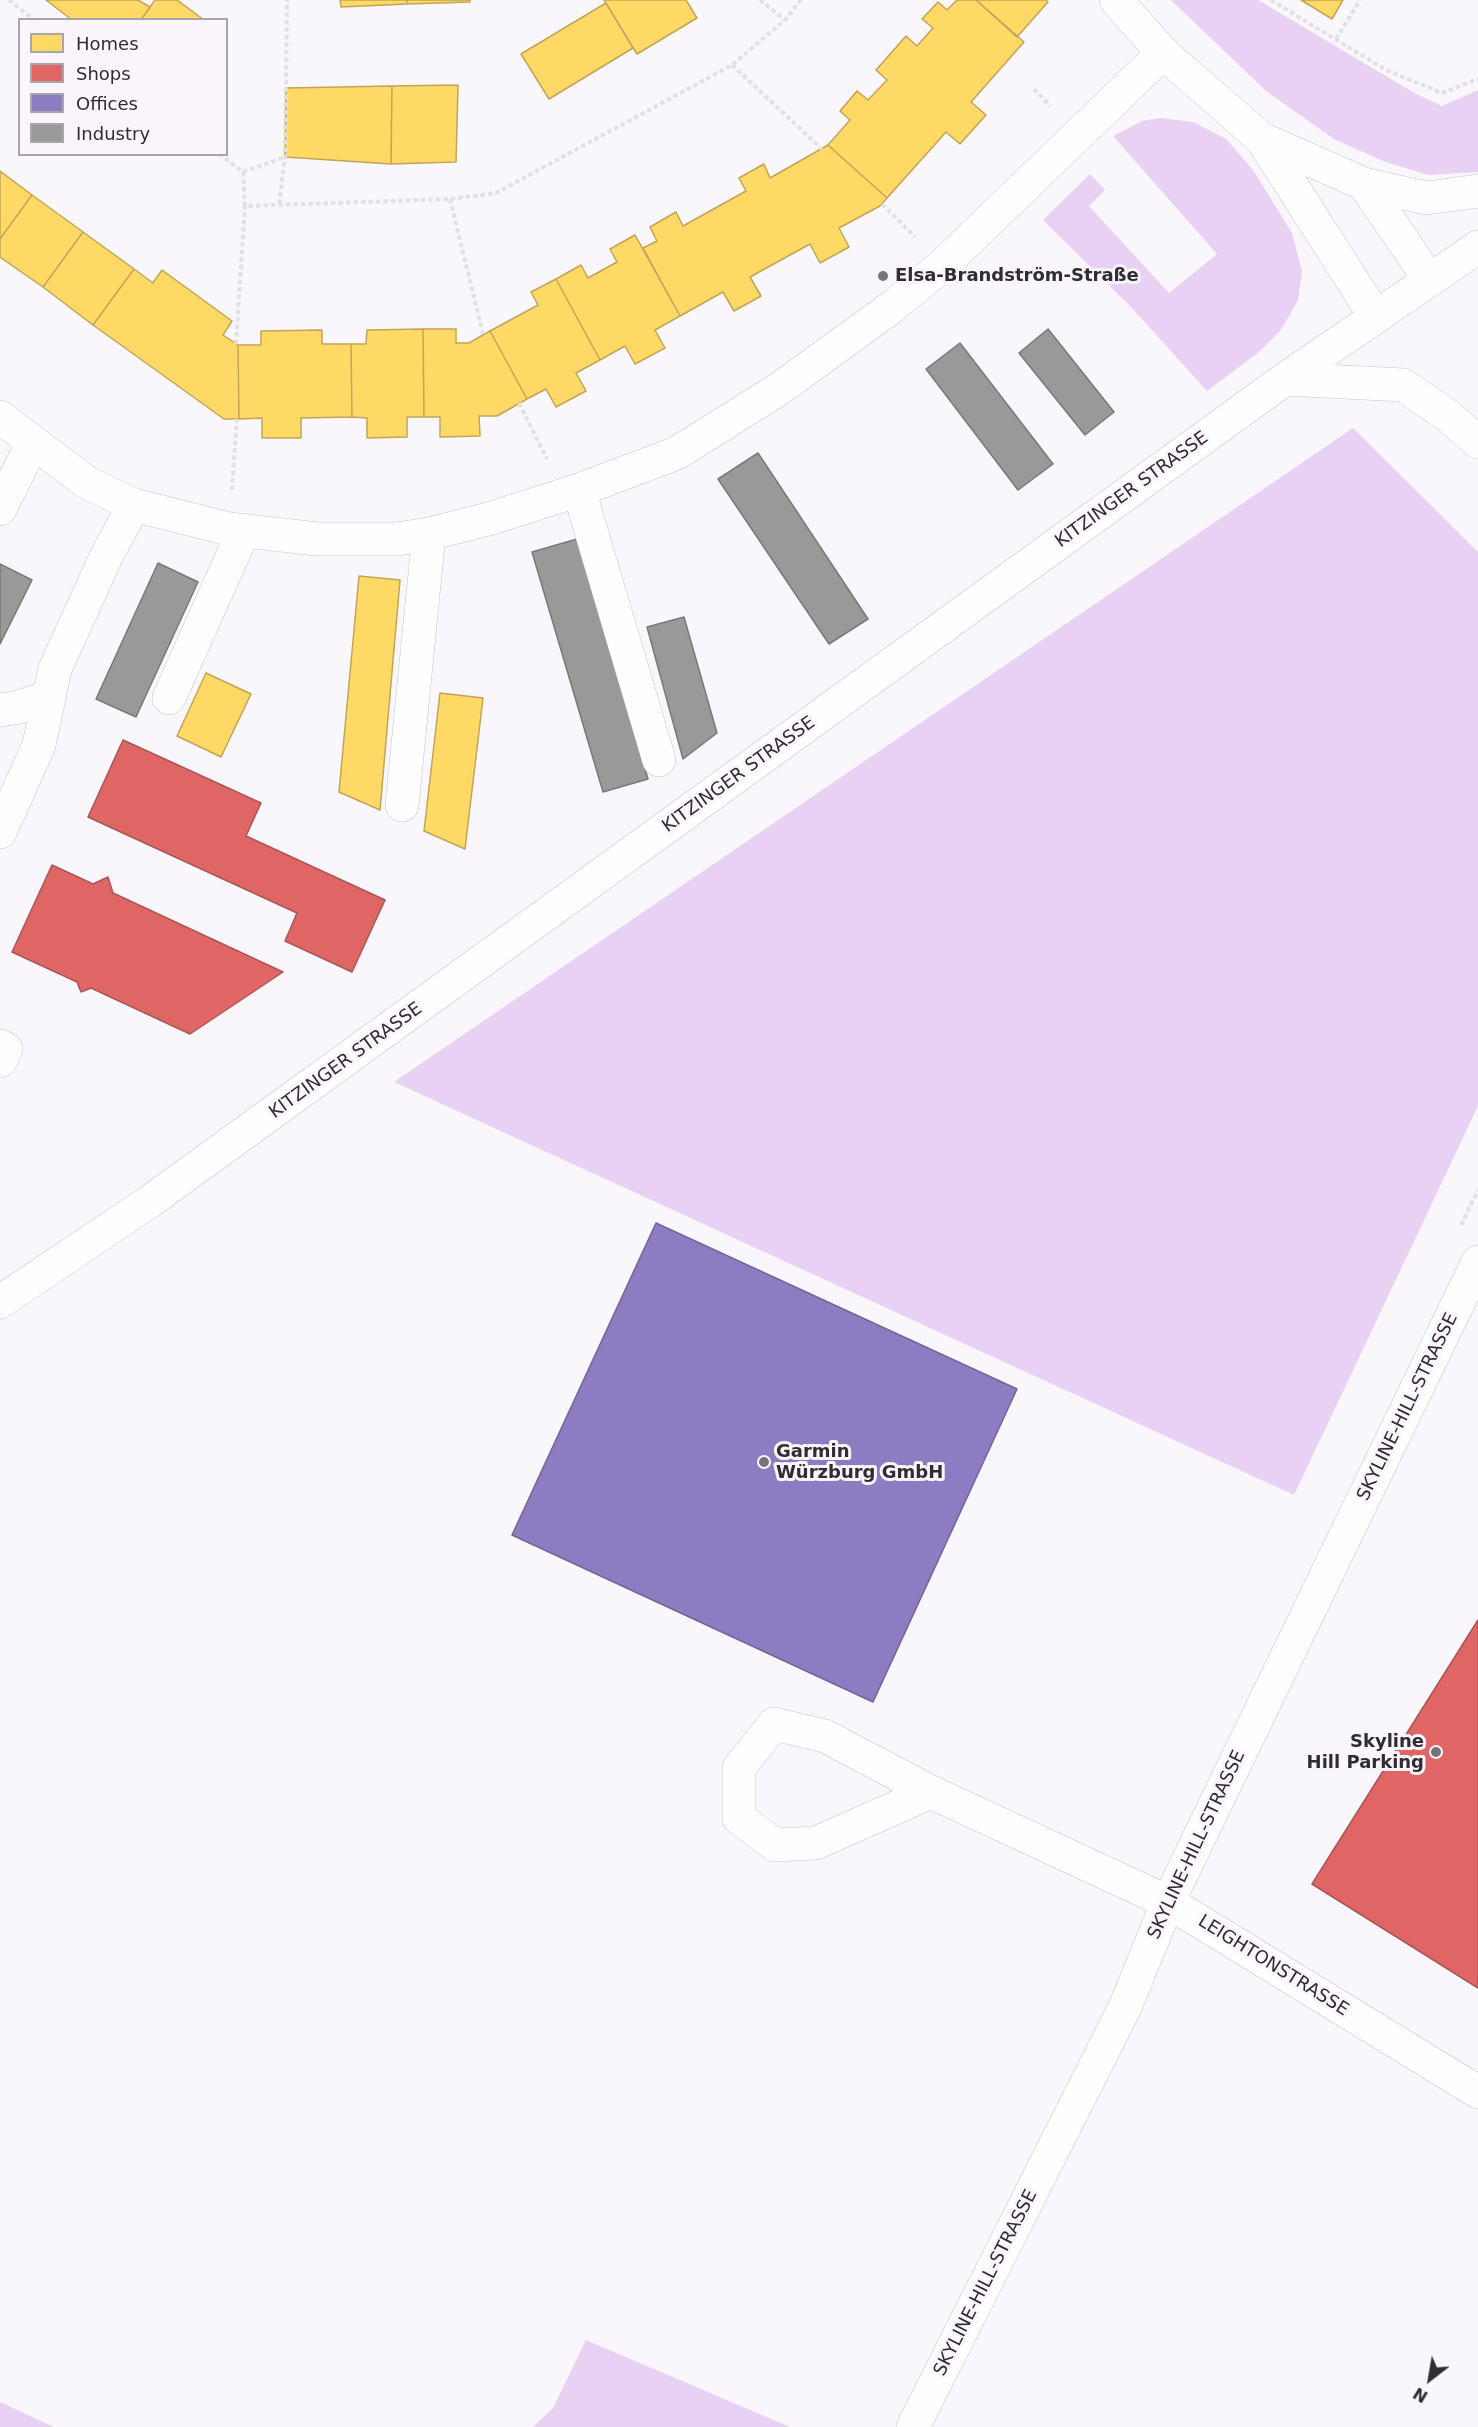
<!DOCTYPE html>
<html>
<head>
<meta charset="utf-8">
<style>
	body { margin:0 }
	#map { position:relative; width:1478px; height:2427px; overflow:hidden; background:#f9f7fb; font-family:"DejaVu Sans",sans-serif }
	canvas { display:block }
	.legend { position:absolute; left:18px; top:18px; width:210px; height:138px; box-sizing:border-box; background:#faf5fd; border:2px solid #a9a5ac; margin:0; padding:8px 10px; list-style:none; font-size:18px; color:#302d32 }
	.legend li { display:flex; align-items:center; gap:12px; height:30px }
	.legend b { width:30px; border:2px solid #a9a5ac }
	.north { position:absolute; left:1400px; top:2349px; width:60px; height:60px; -webkit-text-stroke:4px #faf5fd; paint-order:stroke; rotate:211deg; font-size:16px; font-weight:700; line-height:24px; text-align:center; color:#302d32 }
	.north::after { content:''; display:block; margin:auto; width:21px; height:27px; background:#302d32; clip-path:polygon(50% 0,100% 100%,50% 72%,0 100%) }
</style>
</head>
<body>
<div id="map">
<canvas width="1478" height="2427"></canvas>
<ul class="legend">
<li><b style="height:16px;background:#ffd966"></b>Homes</li>
<li><b style="height:16px;background:#e06666"></b>Shops</li>
<li><b style="height:16px;background:#8e7cc3"></b>Offices</li>
<li><b style="height:16px;background:#999"></b>Industry</li>
</ul>
<div class="north">N</div>
</div>
<script>
const ctx = document.querySelector('canvas').getContext('2d');
ctx.lineJoin = 'round';
function fill(path, color) { ctx.fillStyle = color; ctx.fill(path, 'evenodd'); }
const shape = rows => new Path2D(rows.map(r => 'M' + r).join(''));
function trace(path, color, width, dash) { ctx.strokeStyle = color; ctx.lineWidth = width; ctx.lineCap = dash ? 'butt' : 'round'; ctx.setLineDash(dash || []); ctx.stroke(path); }
function label(font, color, halo, rows, align = 'center') {
  ctx.font = font + ' "DejaVu Sans",sans-serif'; ctx.lineWidth = 6; ctx.setLineDash([]); ctx.textBaseline = 'middle'; ctx.strokeStyle = halo; ctx.fillStyle = color; for (const [text, x, y, turn = 0] of rows) {
    ctx.save(); ctx.translate(x, y); ctx.rotate((+turn || 0) * Math.PI / 180); ctx.textAlign = isNaN(turn) ? turn : align; if (halo) ctx.strokeText(text, 0, 0); ctx.fillText(text, 0, 0); ctx.restore();
  }
}
fill(shape([
	[1171,0,1258,0,1416,94,1442,106,1478,90,1478,172,1428,175,1383,161,1334,139,1266,91],
	[1161,118,1193,122,1226,139,1253,170,1292,233,1302,271,1298,300,1281,330,1259,352,1207,391,1131,307,1043,220,1090,174,1105,190,1089,206,1169,293,1217,254,1113,136,1142,121],
	[1353,428,1478,552,1478,1106,1294,1495,394,1082],
	[586,2340,790,2427,533,2427,553,2408],
	[0,2402,54,2427,0,2427]
]), '#e8d1f3');
const homes = shape([
	[46,0,138,0,150,7,141,20,72,20,46,0],
	[155,0,177,0,204,20,141,20,155,0],
	[340,0,407,0,407,4,341,7,340,0],
	[407,0,470,0,470,2,407,4,407,0],
	[604,0,686,0,697,18,637,54,604,0],
	[957,0,976,0,1024,42,971,102,986,115,960,144,946,132,887,198,828,145,850,120,840,111,857,91,868,100,887,80,876,70,906,36,917,46,933,28,922,19,938,2,947,10,957,0],
	[976,0,1046,0,1048,2,1017,37,976,0],
	[1301,0,1343,0,1332,19,1301,0],
	[606,3,633,48,549,99,521,54,606,3],
	[458,85,456,162,391,164,392,86,458,85],
	[392,86,391,164,285,157,286,88,392,86],
	[828,145,887,198,880,206,839,228,849,247,820,263,810,244,750,277,761,296,734,311,723,292,680,316,643,248,657,241,650,227,676,212,683,226,746,191,739,178,764,164,770,178,828,145],
	[0,171,32,195,0,239,0,171],
	[32,195,83,232,43,287,0,257,0,239,32,195],
	[83,232,134,269,93,325,43,287,83,232],
	[635,235,680,316,655,330,665,348,635,364,625,346,600,360,556,279,581,265,588,278,617,262,610,249,635,235],
	[134,269,153,283,162,270,232,321,223,335,238,345,239,419,224,419,93,325,134,269],
	[556,279,600,360,576,373,586,391,556,407,546,389,527,399,490,331,538,305,531,292,556,279],
	[423,329,456,329,456,343,469,343,490,331,527,399,497,416,479,416,480,436,440,437,440,417,424,417,423,329],
	[423,329,424,417,407,417,407,437,367,438,367,418,352,417,351,344,366,344,367,330,423,329],
	[322,330,322,344,351,344,352,417,301,418,301,438,262,438,262,418,239,419,238,345,261,345,261,331,322,330],
	[359,576,400,580,380,810,339,792,359,576],
	[206,673,251,694,221,757,177,736,206,673],
	[440,693,483,698,465,849,424,831,440,693]
]);
fill(homes, '#ffd966');
trace(homes, '#c1a556', 1.5);
const shops = shape([
	[123,740,261,803,246,836,385,900,352,972,285,941,297,913,88,817,123,740],
	[52,865,93,884,108,877,113,893,283,972,190,1034,91,988,81,992,77,982,12,952,52,865],
	[1478,1620,1478,1988,1312,1884,1478,1620]
]);
fill(shops, '#e06666');
trace(shops, '#ab5556', 1.5);
const offices = shape([
	[656,1223,1017,1389,873,1702,512,1535,656,1223]
]);
fill(offices, '#8e7cc3');
trace(offices, '#726498', 1.5);
const industry = shape([
	[1048,329,1114,412,1085,435,1019,353,1048,329],
	[960,343,1053,464,1018,490,926,369,960,343],
	[758,453,868,619,829,644,718,479,758,453],
	[577,539,648,779,603,792,532,552,577,539],
	[158,563,198,582,136,717,96,699,158,563],
	[0,564,32,580,0,644,0,564],
	[684,617,717,733,683,759,647,627,684,617]
]);
fill(industry, '#999');
trace(industry, '#7a797a', 1.5);
const minor = shape([
	[1116,0,1163,53,1262,139,1364,184,1426,198,1478,191],
	[1262,139,1375,316],
	[1364,184,1429,279],
	[1285,379,1403,385,1447,415,1478,442],
	[0,417,86,482,134,505,229,529,317,539,397,539,429,534,492,518,579,490,677,453,779,389,892,307,943,265,1163,53],
	[579,490,659,760],
	[0,509,33,442],
	[169,698,244,530],
	[0,710,15,708,47,698],
	[402,805,429,534],
	[0,832,39,745,55,669,106,557,134,505],
	[0,1046,6,1049,0,1061],
	[0,1302,149,1202,1285,379,1478,247],
	[931,1792,816,1843,775,1845,739,1818,739,1768,774,1724,825,1736,931,1792,1168,1902,1478,2092],
	[913,2427,1125,2007,1168,1902,1478,1262]
]);
trace(minor, '#c7c4c9', 34);
trace(shape([
	[9,0,34,20],
	[760,0,785,20],
	[1271,0,1386,70,1442,93,1478,79],
	[1336,39,1360,0],
	[732,65,822,149],
	[1034,89,1050,106],
	[219,154,243,172,245,206,450,199,496,193,732,65,785,20,801,0],
	[243,172,285,157],
	[450,199,483,334],
	[279,204,285,157,287,0],
	[882,204,915,237],
	[236,344,245,206],
	[519,403,547,459],
	[232,490,237,419],
	[1461,1225,1478,1190]
]), '#e1e0e2', 4, [4.5, 3]);
trace(minor, '#fefefe', 33);
for (const [x, y, r, color] of [
	[883,276,6,"#767478"],
	[764,1462,6,"#767478"],
	[1436,1752,6,"#767478"]
]) { const dot = new Path2D(); dot.arc(x, y, r, 0, 2 * Math.PI); ctx.fillStyle = color; ctx.fill(dot); trace(dot, '#faf5fd', 2); }
label('bold 18px', '#302d32', '#faf5fd', [
	["Elsa-Brandström-Straße",895,276],
	["Garmin",776,1452],
	["Würzburg GmbH",776,1473],
	["Skyline",1424,1742,"right"],
	["Hill Parking",1424,1763,"right"]
], 'left');
label('18px', '#302d32', '#faf5fd', [
	["KITZINGER STRASSE",1132,490,-36],
	["KITZINGER STRASSE",739,775,-36],
	["KITZINGER STRASSE",346,1061,-36],
	["SKYLINE-HILL-STRASSE",1408,1407,-64],
	["SKYLINE-HILL-STRASSE",1197,1845,-65],
	["LEIGHTONSTRASSE",1273,1966,32],
	["SKYLINE-HILL-STRASSE",986,2283,-63]
]);
</script>
</body>
</html>
